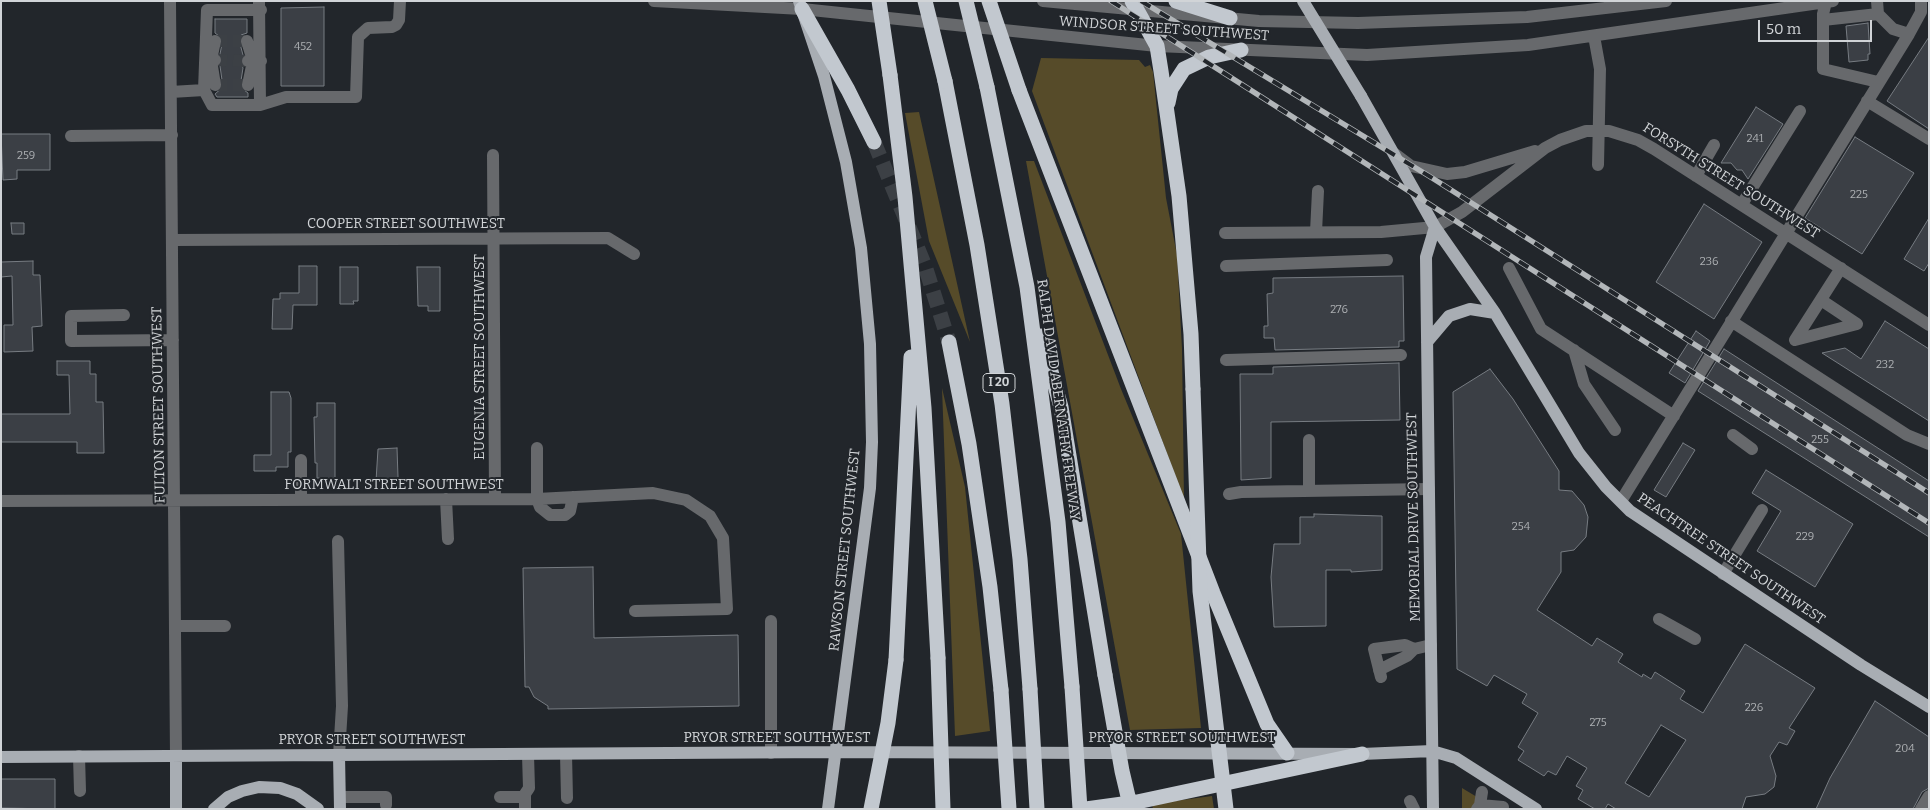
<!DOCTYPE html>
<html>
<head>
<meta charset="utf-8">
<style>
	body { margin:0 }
	#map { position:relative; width:1930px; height:810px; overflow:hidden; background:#22262b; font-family:Bitter,serif }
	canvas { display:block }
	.frame { position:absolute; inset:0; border:2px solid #d1d4d7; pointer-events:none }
	.scale { position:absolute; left:1758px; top:20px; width:114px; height:22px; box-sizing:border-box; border:2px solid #d1d4d7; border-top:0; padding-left:6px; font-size:15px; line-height:18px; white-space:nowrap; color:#d1d4d7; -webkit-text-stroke:4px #22262b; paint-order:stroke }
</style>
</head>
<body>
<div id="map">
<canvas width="1930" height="810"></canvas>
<div class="frame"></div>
<div class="scale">50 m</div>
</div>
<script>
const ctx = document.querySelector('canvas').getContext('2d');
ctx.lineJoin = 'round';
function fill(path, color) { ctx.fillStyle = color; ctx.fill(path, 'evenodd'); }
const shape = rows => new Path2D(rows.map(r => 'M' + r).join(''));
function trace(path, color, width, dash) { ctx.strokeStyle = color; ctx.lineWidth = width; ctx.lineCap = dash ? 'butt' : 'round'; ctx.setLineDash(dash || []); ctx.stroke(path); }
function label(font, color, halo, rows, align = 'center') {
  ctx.font = font + ' Bitter,serif'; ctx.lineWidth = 4; ctx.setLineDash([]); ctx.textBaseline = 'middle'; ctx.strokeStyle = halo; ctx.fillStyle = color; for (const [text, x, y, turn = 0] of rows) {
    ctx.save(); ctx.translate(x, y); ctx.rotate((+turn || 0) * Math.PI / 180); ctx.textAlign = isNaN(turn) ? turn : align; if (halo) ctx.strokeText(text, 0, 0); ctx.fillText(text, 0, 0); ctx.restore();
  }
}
fill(shape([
	[1041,58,1139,60,1145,67,1150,65,1153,72,1166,198,1177,255,1182,349,1184,499,1032,91],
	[919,112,970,342,929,241,905,113],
	[1026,161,1034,161,1121,389,1181,534,1201,728,1130,730],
	[942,388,965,487,990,731,955,736],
	[1462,788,1497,809,1462,809],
	[1212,796,1214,809,1153,809,1152,804]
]), '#564b29');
const building = shape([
	[324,7,324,86,281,86,281,8,324,7],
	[215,19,247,19,247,33,241,35,239,40,243,55,240,61,243,68,240,87,248,93,248,97,217,97,215,94,223,87,220,66,223,60,220,54,223,39,215,33,215,19],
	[1868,23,1870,54,1868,54,1868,60,1849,62,1846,26,1868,23],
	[1929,37,1929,129,1887,101,1929,37],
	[1756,107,1783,124,1748,179,1742,170,1737,170,1731,163,1721,163,1756,107],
	[1,134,50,134,50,170,17,170,17,179,3,180,1,134],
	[1855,137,1914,173,1862,254,1805,218,1855,137],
	[1704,204,1762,242,1714,319,1656,282,1704,204],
	[1929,218,1929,263,1924,271,1904,259,1929,218],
	[11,223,24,223,24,234,12,234,11,223],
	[33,261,33,275,40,275,42,326,32,327,33,351,4,352,4,325,13,325,12,276,1,277,1,262,33,261],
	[299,266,317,266,317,305,293,305,292,329,272,329,273,299,280,299,280,293,299,293,299,266],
	[340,267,358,267,358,301,353,301,354,304,340,304,340,267],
	[417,267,440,267,440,311,428,311,428,306,418,306,417,267],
	[1403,276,1404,341,1399,341,1399,347,1275,350,1274,338,1264,338,1264,326,1268,326,1267,294,1273,293,1273,278,1403,276],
	[1885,321,1929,349,1929,421,1822,353,1845,348,1861,359,1885,321],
	[1696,331,1710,341,1685,383,1669,373,1696,331],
	[1724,349,1929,481,1929,537,1698,391,1724,349],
	[57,361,90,361,90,374,96,374,96,402,103,402,104,453,77,453,77,442,1,442,1,414,70,414,69,375,57,375,57,361],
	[1399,363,1400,420,1271,422,1271,478,1241,480,1240,374,1273,374,1273,367,1399,363],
	[1490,369,1513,399,1559,471,1559,490,1572,491,1584,505,1588,517,1586,537,1574,550,1561,552,1561,572,1537,610,1592,646,1597,638,1623,654,1618,662,1642,677,1643,674,1651,679,1655,672,1685,691,1680,699,1703,713,1745,644,1815,688,1789,728,1795,731,1787,745,1779,742,1770,756,1776,776,1774,787,1765,794,1746,797,1742,809,1616,809,1608,804,1605,809,1595,809,1578,799,1583,790,1576,786,1587,768,1567,756,1556,775,1548,771,1544,776,1518,760,1524,751,1518,747,1538,713,1522,703,1527,694,1494,675,1487,686,1457,669,1453,392,1490,369],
	[1661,725,1686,740,1649,797,1625,783,1661,725],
	[271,392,289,392,291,398,291,452,288,452,288,467,276,467,276,471,254,471,254,455,271,455,271,392],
	[317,403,335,403,335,478,317,478,317,463,315,463,314,417,317,417,317,403],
	[1683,443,1695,450,1666,497,1654,490,1683,443],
	[397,448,398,477,397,481,376,481,378,449,397,448],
	[1766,470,1853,524,1815,587,1757,551,1781,511,1752,493,1766,470],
	[1314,514,1382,516,1382,570,1351,572,1351,570,1326,570,1326,626,1274,627,1271,577,1274,544,1300,544,1300,517,1314,517,1314,514],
	[593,567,594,638,738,635,739,706,548,709,548,706,534,697,529,687,525,687,523,568,593,567],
	[1875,701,1929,737,1929,788,1922,792,1913,809,1816,809,1830,778,1875,701],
	[1,779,55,779,55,809,1,808,1,779]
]);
fill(building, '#3b3f45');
trace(building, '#777c82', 1);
trace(shape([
	[215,41,247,41],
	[215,60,248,61],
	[215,85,248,85]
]), '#3c4045', 12, [12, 6]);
trace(shape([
	[874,142,925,266,949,342]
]), '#3c4045', 15, [15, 8]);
trace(shape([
	[170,1,176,756],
	[654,1,802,9,1157,46,1367,55,1528,45,1833,1],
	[1043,1,1259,21,1358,23,1527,17,1666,1],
	[1826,2,1823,14,1823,69,1878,82],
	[1878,14,1893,29,1909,34],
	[1823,20,1878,14,1877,1],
	[1594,36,1600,69,1598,165],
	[247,41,253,61,261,61],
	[208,60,211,60,215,41],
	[215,60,211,60,215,85],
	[248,85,253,61,248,61],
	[204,90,207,10,261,10],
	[171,92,204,90,212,105,260,105,259,1],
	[1867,101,1929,139],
	[260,105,286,97,356,97,358,37,368,28,392,27,396,25,399,20,400,1],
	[71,136,172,135],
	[1395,154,1411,166,1447,174,1465,172,1535,151],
	[493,155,495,499],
	[1696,176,1714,145],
	[1742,204,1800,111],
	[1316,232,1318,191],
	[1225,233,1381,232,1435,227,1462,212,1545,148,1560,140,1586,131,1609,131,1638,140,1654,149,1929,325],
	[172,240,608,238,634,254],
	[1226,266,1387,260],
	[1509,268,1541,329,1674,416],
	[1821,300,1857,324,1795,340,1841,268],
	[124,315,71,316,71,341,173,340],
	[1731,321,1907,435,1929,444],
	[1574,350,1584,384,1615,430],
	[1226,360,1401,355],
	[1733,435,1752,449],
	[537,448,537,499,540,507,550,515,565,515,570,511,573,497],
	[301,460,301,500],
	[1309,491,1309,440],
	[1229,494,1241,492,1429,489],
	[446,499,448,539],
	[1,501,537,499,653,493,686,500,710,516,723,538,727,609,635,611],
	[1621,501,1909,34,1921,12,1921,1],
	[338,541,342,706,339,755],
	[1723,574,1762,510],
	[1659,619,1695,639],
	[771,621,771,753],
	[175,626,225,626],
	[1379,670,1407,656,1414,649,1431,645],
	[1381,677,1374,649,1405,645,1414,649],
	[566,754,567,798],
	[79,756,80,791],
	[340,797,386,797,386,805],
	[500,797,525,797],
	[1410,801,1414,809],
	[1480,805,1503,807],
	[525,809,525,794,529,788,528,755],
	[1477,809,1480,805,1482,792],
	[1921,809,1929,796]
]), '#67696c', 12);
trace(shape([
	[799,1,824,76,846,162,861,248,870,344,872,442,870,488,828,809],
	[1361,96,1435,227,1495,313,1579,453,1606,487,1630,511,1861,665,1929,707],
	[1427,342,1449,316,1470,309,1495,313],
	[339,755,340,809],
	[176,756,176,809],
	[1,757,836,752,1362,754,1432,751,1456,758,1536,809],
	[214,809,228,797,242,791,259,787,280,788,297,794,318,809],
	[1433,809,1426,257,1435,227]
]), '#a8adb3', 12);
trace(shape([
	[1132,1,1157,46,1161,71,1179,196,1191,334,1193,389],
	[1176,1,1230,18],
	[802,9,848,90,874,142],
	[890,75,905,197,924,408,938,658],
	[945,81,977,245,1002,404,1020,559,1030,689],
	[987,87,1027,287,1058,522,1072,687],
	[1019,90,1213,593,1267,724,1287,753],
	[1168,103,1171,89,1184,69,1209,57,1241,50],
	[1041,336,1061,407,1105,675],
	[949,342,969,444,990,587,1001,690],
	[896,660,911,357],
	[1086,809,1137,802,1362,754]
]), '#c2c8cf', 15);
const rail = shape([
	[1111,1,1929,523],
	[1141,1,1429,176,1929,493]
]);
trace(rail, '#b2b6b9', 5.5);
trace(rail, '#22262b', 4, [11]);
trace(shape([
	[1303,1,1361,96]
]), '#a8adb3', 12);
trace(shape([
	[879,1,890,75],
	[925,1,945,81],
	[966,1,987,87],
	[989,1,1019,90],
	[1193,389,1200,591,1226,809],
	[938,658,943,809],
	[1105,675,1122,771,1131,809],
	[1072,687,1080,809],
	[1030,689,1037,809],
	[1001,690,1009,809],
	[871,809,888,723,896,660]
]), '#c2c8cf', 15);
label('11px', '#acafb2', null, [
	["452",303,47],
	["241",1755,139],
	["259",26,156],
	["225",1859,195],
	["236",1709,262],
	["276",1339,310],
	["232",1885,365],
	["255",1820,440],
	["254",1521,527],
	["229",1805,537],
	["226",1754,708],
	["275",1598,723],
	["204",1905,749]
]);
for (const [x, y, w] of [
	[999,383,32]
]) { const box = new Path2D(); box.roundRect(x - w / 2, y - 9.5, w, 19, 4); ctx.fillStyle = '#22262b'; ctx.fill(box); trace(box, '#d1d4d7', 1); }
label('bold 12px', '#d1d4d7', null, [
	["I 20",999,383]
]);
label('14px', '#d1d4d7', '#22262b', [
	["WINDSOR STREET SOUTHWEST",1164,29,4],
	["FORSYTH STREET SOUTHWEST",1731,181,32],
	["COOPER STREET SOUTHWEST",406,224],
	["EUGENIA STREET SOUTHWEST",480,357,-90],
	["RALPH DAVID ABERNATHY FREEWAY",1058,400,82],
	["FULTON STREET SOUTHWEST",159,405,-91],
	["FORMWALT STREET SOUTHWEST",394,485],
	["MEMORIAL DRIVE SOUTHWEST",1414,517,-91],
	["RAWSON STREET SOUTHWEST",845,550,-84],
	["PEACHTREE STREET SOUTHWEST",1731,559,34],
	["PRYOR STREET SOUTHWEST",777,738],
	["PRYOR STREET SOUTHWEST",1182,738],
	["PRYOR STREET SOUTHWEST",372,740]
]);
</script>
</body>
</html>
